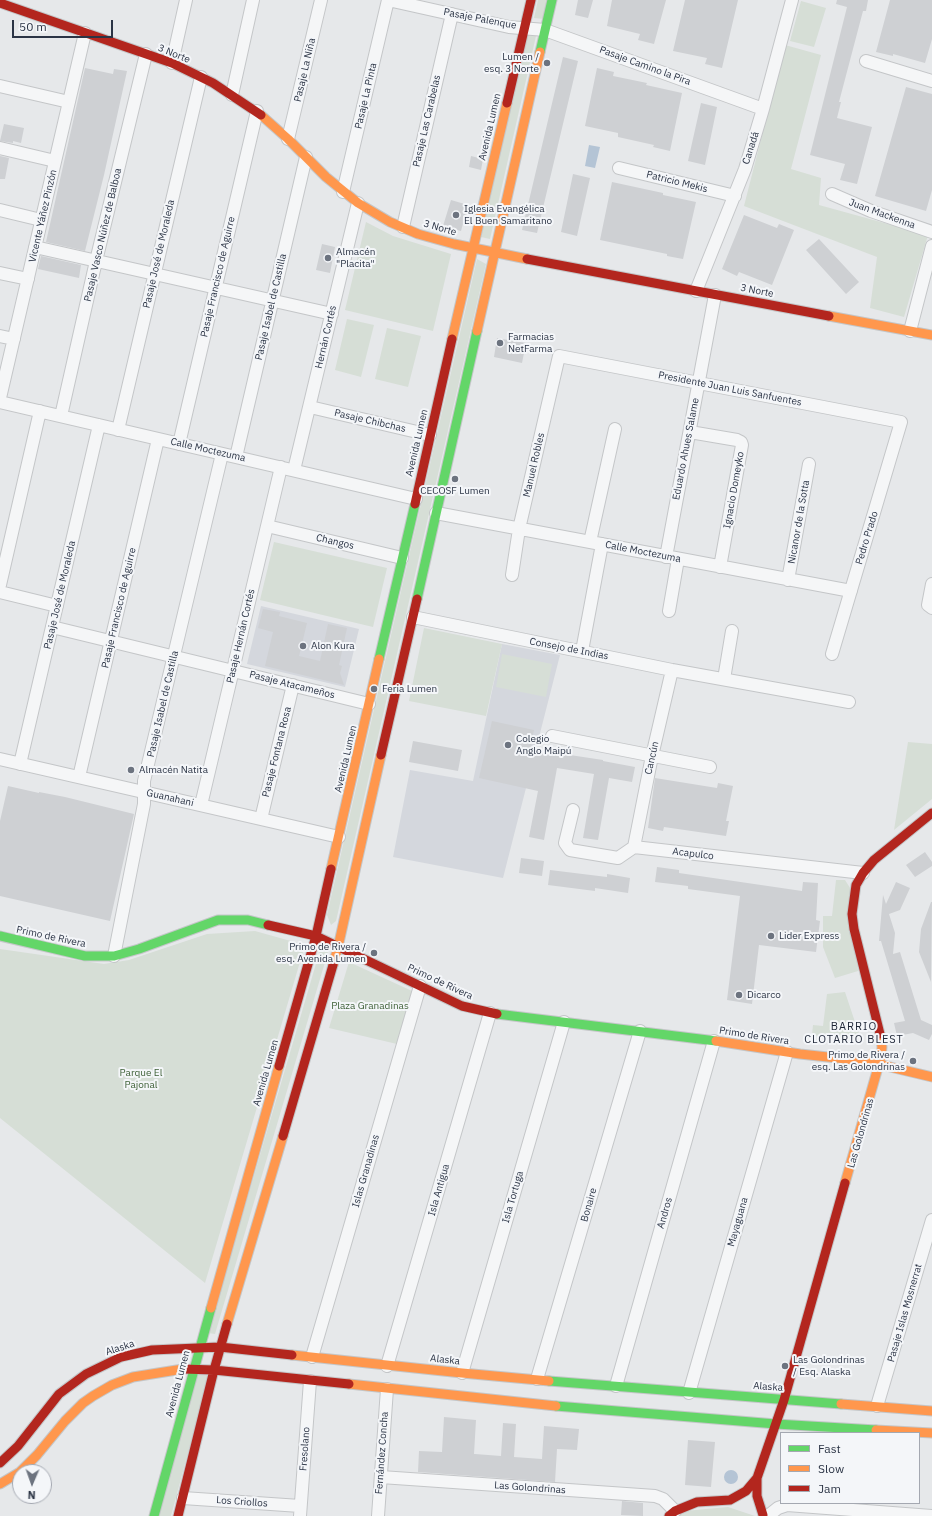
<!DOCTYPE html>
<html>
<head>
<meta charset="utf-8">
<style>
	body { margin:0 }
	#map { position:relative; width:932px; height:1516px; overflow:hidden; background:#e6e8ea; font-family:"IBM Plex Sans",sans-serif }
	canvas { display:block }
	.legend { position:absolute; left:780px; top:1432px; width:140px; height:72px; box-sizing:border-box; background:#f4f6f9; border:1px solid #a4a8b1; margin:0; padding:5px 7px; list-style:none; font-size:12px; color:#2b3445 }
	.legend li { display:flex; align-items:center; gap:8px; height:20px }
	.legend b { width:20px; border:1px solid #a4a8b1 }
	.north { position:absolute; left:12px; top:1464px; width:40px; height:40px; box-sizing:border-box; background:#f4f6f9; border:1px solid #a4a8b1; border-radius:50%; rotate:182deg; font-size:11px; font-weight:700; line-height:16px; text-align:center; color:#2b3445 }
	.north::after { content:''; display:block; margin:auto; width:14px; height:18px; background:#6c737f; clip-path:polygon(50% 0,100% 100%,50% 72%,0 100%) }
	.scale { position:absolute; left:12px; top:20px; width:101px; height:18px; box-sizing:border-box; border:2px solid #2b3445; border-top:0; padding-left:5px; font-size:12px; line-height:14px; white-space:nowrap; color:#2b3445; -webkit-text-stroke:3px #f4f6f9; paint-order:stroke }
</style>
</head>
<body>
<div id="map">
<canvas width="932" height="1516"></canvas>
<ul class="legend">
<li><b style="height:5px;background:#63d668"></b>Fast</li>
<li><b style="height:5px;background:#ff974d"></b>Slow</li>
<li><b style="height:5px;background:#b3261e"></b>Jam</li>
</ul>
<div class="north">N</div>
<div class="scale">50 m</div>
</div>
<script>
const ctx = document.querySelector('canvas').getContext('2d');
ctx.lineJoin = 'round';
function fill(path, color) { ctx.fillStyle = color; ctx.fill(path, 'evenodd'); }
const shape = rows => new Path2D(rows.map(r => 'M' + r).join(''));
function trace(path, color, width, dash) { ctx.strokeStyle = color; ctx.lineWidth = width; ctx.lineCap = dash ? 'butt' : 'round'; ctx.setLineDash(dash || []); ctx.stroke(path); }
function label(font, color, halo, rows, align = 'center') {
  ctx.font = font + ' "IBM Plex Sans",sans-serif'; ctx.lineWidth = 4; ctx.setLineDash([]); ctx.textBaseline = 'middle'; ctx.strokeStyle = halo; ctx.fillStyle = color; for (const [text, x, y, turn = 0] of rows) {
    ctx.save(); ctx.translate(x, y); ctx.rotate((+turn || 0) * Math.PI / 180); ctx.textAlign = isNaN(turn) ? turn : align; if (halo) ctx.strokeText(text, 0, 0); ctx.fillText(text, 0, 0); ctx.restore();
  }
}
fill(shape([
	[261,606,359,629,345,687,247,664],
	[502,644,560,655,503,878,393,857,410,770,473,781]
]), '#d4d7dd');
fill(shape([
	[538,0,548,0,544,19,534,18],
	[801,1,826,8,814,47,790,41],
	[527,34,536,36,490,239,481,237],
	[785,45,821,55,791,169,821,178,819,205,928,235,904,317,870,308,877,257,744,206],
	[366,222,393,236,451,254,433,331,345,310],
	[477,259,486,264,336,921,331,925,327,915],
	[347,319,374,325,361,377,335,370],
	[387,328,421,336,408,387,375,379],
	[274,542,387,568,373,627,260,600],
	[424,628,502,644,486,716,409,701],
	[502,654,552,664,546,697,496,687],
	[908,742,932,744,932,799,894,830],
	[836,880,845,880,852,891,858,971,835,978,823,947,823,916,832,916],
	[255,931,305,945,205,1283,0,1118,0,949,104,964,129,960,207,934],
	[325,948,328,952,215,1334,208,1333,320,950],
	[349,962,412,991,397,1044,329,1028],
	[845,992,859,1034,853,1040,812,1035,813,1025,823,1026,827,994],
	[198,1369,210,1370,171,1516,158,1516],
	[728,1507,755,1516,678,1516,685,1511]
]), '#d6ded6');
fill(shape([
	[589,145,600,147,595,168,585,166],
	'724 1477a7 7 0 1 1 14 0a7 7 0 1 1-14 0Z'
]), '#b4c4d5');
fill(shape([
	[578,0,593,0,588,18,575,15],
	[612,0,666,0,654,44,638,40,640,34,607,26],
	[685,0,738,0,722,68,705,64,707,58,673,51],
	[837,0,868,0,866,11,863,11,839,102,841,102,837,118,872,127,857,184,840,180,845,164,810,155,847,7,836,4],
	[890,0,932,0,932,39,925,63,893,54,893,56,876,52],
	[563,57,578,61,537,233,522,230],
	[85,68,113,74,114,69,127,71,104,175,85,251,46,242],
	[597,68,614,72,613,76,647,83,646,85,682,93,670,151,653,147,654,145,618,137,618,133,585,126],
	[906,87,932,94,932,190,926,211,875,196],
	[701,103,717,107,705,165,688,161],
	[4,124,24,128,21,143,13,141,13,143,0,141],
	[0,156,9,158,5,179,0,179],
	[471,156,483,159,481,170,469,167],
	[573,174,590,178,577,236,561,232],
	[612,182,663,193,663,195,696,202,683,259,667,256,667,254,600,240],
	[451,200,468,205,461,231,443,226],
	[744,215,777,228,779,224,794,230,772,285,739,272,737,276,722,269],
	[819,239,859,282,846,294,806,250],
	[322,244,335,247,330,273,316,270],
	[41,256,81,265,79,278,38,269],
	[497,338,526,343,522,363,494,357],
	[263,609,280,612,279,616,307,623,299,656,320,661,328,624,347,628,339,665,342,666,340,673,344,685,265,666,273,632,258,628],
	[492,721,534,730,530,749,603,760,603,761,635,767,632,782,609,778,598,840,583,838,594,774,557,768,544,840,529,837,538,791,479,778],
	[413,741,462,750,458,771,409,762],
	[655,778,717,788,718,783,733,786,726,821,729,821,726,836,664,827,663,831,648,828],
	[8,786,39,793,39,792,65,797,134,814,110,921,0,896,0,821],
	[925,852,932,862,932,866,915,877,906,865],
	[521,858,544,861,542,876,519,873],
	[657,867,679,870,679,873,802,891,803,882,818,883,816,920,820,921,816,952,759,945,752,1004,727,1000,740,896,688,889,688,886,655,882],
	[550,870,607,877,607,874,630,878,628,893,595,888,595,891,548,885],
	[896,882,910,888,900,910,889,914,895,933,893,954,900,952,921,1020,932,1025,932,1034,929,1040,913,1033,897,1036,894,1023,905,1021,881,941,879,941,883,895,886,904],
	[931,902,932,902,931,982,919,952,921,929],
	[444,1417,476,1420,474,1454,475,1454,501,1456,503,1423,516,1424,514,1457,542,1459,544,1426,579,1429,577,1450,557,1449,555,1482,418,1472,419,1451,442,1452],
	[688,1440,715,1442,711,1487,685,1485],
	[622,1501,643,1503,643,1516,621,1515]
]), '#ced0d3');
const street = shape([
	[388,0,509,27,545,30,763,109],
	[866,61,932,81],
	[172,63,186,0],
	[0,86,69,102],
	[232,95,253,0],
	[288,139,321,0],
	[0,148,55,161],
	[619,168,735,196],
	[343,192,388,0],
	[832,194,871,211,932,232],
	[0,210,41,220],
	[403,227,452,14],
	[35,247,332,314],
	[0,273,28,279],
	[696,291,745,169,763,109,792,0],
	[910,331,932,246],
	[0,336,14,339],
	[0,398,85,33],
	[0,402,416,499],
	[310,407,430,435],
	[61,416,96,261,146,54],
	[118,430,201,77],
	[690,432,737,440,741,442,742,445,720,567],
	[179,444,257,111],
	[236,457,306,157],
	[294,470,358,203],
	[436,513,851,591],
	[267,526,402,558],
	[590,542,615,429],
	[666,557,715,295],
	[512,575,519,529,559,356,901,422,832,654],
	[788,580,809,464],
	[932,584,928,605,932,608],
	[0,585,40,411],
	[0,592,57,606],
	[669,611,678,559],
	[413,617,672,670,849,702],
	[52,627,369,704],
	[582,651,602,544],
	[724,679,732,631],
	[552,736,710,767],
	[0,759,339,837],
	[20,764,99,425],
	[79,777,158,439],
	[201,805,281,467],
	[573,810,565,843,570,850,618,858,634,847,863,873],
	[261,819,293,685],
	[634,847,652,756,672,670],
	[114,956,144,804,144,781,222,454],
	[312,1357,420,986],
	[387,1366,490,1013],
	[462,1373,564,1022],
	[537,1379,640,1031],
	[616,1386,714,1041],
	[689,1393,787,1052],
	[877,1406,932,1220],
	[381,1477,655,1496,663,1499,675,1511],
	[183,1498,300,1506],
	[300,1516,310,1381],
	[378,1516,387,1389],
	[768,1516,778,1508,787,1505,932,1516]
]);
const fast = shape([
	[540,52,552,0],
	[417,599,477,331],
	[379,659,415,504],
	[0,936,85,956,114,956,139,949,218,920,248,920,268,925],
	[497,1014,716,1041],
	[549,1381,841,1404],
	[556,1406,776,1424,876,1430],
	[154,1516,211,1308]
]);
const slow = shape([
	[261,115,288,139,326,177,358,203,390,222,418,234,454,244,527,259],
	[829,316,932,335],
	[477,331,540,52],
	[452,339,507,103],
	[331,869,379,659],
	[333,965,338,947,381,755],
	[716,1041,800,1054,865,1061,932,1077],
	[845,1183,881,1057,882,1047,880,1034],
	[211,1308,279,1066],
	[227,1324,283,1136],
	[292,1355,462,1373,549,1381],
	[349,1384,556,1406],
	[841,1404,932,1411],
	[876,1430,932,1433],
	[20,1472,37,1455,65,1421,83,1403,93,1396,112,1385,133,1377,183,1369],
	[0,1484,20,1472]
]);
const jam = shape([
	[0,3,172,63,213,83,261,115],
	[507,103,531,0],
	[527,259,829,316],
	[415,504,452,339],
	[381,755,417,599],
	[268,925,316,936,462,1006,497,1014],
	[880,1034,854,929,852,914,856,885,863,873,874,860,932,813],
	[279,1066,316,936,331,869],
	[283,1136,333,965],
	[183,1369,214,1370,349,1384],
	[0,1463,18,1446,59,1394,86,1374,121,1357,152,1350,220,1347,292,1355],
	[763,1515,757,1496,757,1478,784,1400,845,1183],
	[178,1516,214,1370,227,1324],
	[669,1516,675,1511,697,1502,730,1500,746,1491,757,1478]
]);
trace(street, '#c4c6c8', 14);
trace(fast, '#c4c6c8', 11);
trace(slow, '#c4c6c8', 11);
trace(jam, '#c4c6c8', 11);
trace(street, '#f5f6f7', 12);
trace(fast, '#63d668', 9);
trace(slow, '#ff974d', 9);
trace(jam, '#b3261e', 9);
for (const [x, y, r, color] of [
	[547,63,4,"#6c737f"],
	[456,215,4,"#6c737f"],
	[328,258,4,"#6c737f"],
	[500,343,4,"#6c737f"],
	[455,479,4,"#6c737f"],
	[303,646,4,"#6c737f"],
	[374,689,4,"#6c737f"],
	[508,745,4,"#6c737f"],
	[131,770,4,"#6c737f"],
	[771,936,4,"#6c737f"],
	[374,953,4,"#6c737f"],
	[739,995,4,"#6c737f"],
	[913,1061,4,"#6c737f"],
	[785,1366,4,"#6c737f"]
]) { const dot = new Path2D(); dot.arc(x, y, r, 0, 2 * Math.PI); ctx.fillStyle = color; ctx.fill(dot); trace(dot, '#f4f6f9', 1.5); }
label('10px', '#2b3445', '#f4f6f9', [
	["Pasaje Palenque",480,19,11],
	["3 Norte",174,54,22],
	["Pasaje Camino la Pira",645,66,20],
	["Pasaje La Niña",305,70,-77],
	["Pasaje La Pinta",366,96,-77],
	["Pasaje Las Carabelas",427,121,-77],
	["Avenida Lumen",490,127,-77],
	["Canadá",751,148,-72],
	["Patricio Mekis",677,182,14],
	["Juan Mackenna",882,214,20],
	["Vicente Yáñez Pinzón",43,216,-77],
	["3 Norte",440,228,16],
	["Pasaje Vasco Núñez de Balboa",103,235,-77],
	["Pasaje José de Moraleda",159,254,-77],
	["Pasaje Francisco de Aguirre",218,277,-77],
	["3 Norte",757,291,11],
	["Pasaje Isabel de Castilla",271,307,-77],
	["Hernán Cortés",326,337,-77],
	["Presidente Juan Luis Sanfuentes",730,389,11],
	["Pasaje Chibchas",370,421,13],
	["Avenida Lumen",417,443,-77],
	["Eduardo Ahues Salame",686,449,-79],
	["Calle Moctezuma",208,450,13],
	["Manuel Robles",534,465,-77],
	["Ignacio Domeyko",734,490,-80],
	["Nicanor de la Sotta",799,522,-80],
	["Pedro Prado",867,538,-73],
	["Changos",335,542,13],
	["Calle Moctezuma",643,552,11],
	["Pasaje José de Moraleda",60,595,-77],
	["Pasaje Francisco de Aguirre",119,608,-77],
	["Pasaje Hernán Cortés",241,636,-77],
	["Consejo de Indias",569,649,11],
	["Pasaje Atacameños",292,685,14],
	["Pasaje Isabel de Castilla",163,704,-77],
	["Pasaje Fontana Rosa",277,752,-76],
	["Cancún",652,758,-78],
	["Avenida Lumen",346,759,-77],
	["Guanahani",170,798,13],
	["Acapulco",693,854,7],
	["Primo de Rivera",51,937,12],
	["Primo de Rivera",440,982,25],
	["Primo de Rivera",754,1036,9],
	["Avenida Lumen",266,1073,-74],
	["Las Golondrinas",861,1133,-74],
	["Islas Granadinas",366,1171,-74],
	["Isla Antigua",439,1190,-74],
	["Isla Tortuga",513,1197,-74],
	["Bonaire",589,1205,-74],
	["Andros",665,1213,-74],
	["Mayaguana",738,1222,-74],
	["Pasaje Islas Mosnerrat",905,1313,-74],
	["Alaska",120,1348,-18],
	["Alaska",445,1360,6],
	["Avenida Lumen",178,1384,-75],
	["Alaska",768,1387,4],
	["Fresolano",305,1449,-86],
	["Fernández Concha",382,1453,-86],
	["Las Golondrinas",530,1488,4],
	["Los Criollos",242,1502,4]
]);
label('10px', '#2b3445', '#f4f6f9', [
	["Lumen /",539,57,"right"],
	["esq. 3 Norte",539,69,"right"],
	["Iglesia Evangélica",464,209],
	["El Buen Samaritano",464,221],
	["Almacén",336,252],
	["\"Placita\"",336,264],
	["Farmacias",508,337],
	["NetFarma",508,349],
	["CECOSF Lumen",455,491,"center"],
	["Alon Kura",311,646],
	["Feria Lumen",382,689],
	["Colegio",516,739],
	["Anglo Maipú",516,751],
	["Almacén Natita",139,770],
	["Lider Express",779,936],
	["Primo de Rivera /",366,947,"right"],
	["esq. Avenida Lumen",366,959,"right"],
	["Dicarco",747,995],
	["Primo de Rivera /",905,1055,"right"],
	["esq. Las Golondrinas",905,1067,"right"],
	["Las Golondrinas",793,1360],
	["/ Esq. Alaska",793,1372]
], 'left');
label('10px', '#3f6138', '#f4f6f9', [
	["Plaza Granadinas",370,1006],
	["Parque El",141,1073],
	["Pajonal",141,1085]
]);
ctx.letterSpacing = '1px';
label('11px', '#1d2536', '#f4f6f9', [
	["BARRIO",854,1027],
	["CLOTARIO BLEST",854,1040]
]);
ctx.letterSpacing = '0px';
</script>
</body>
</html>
